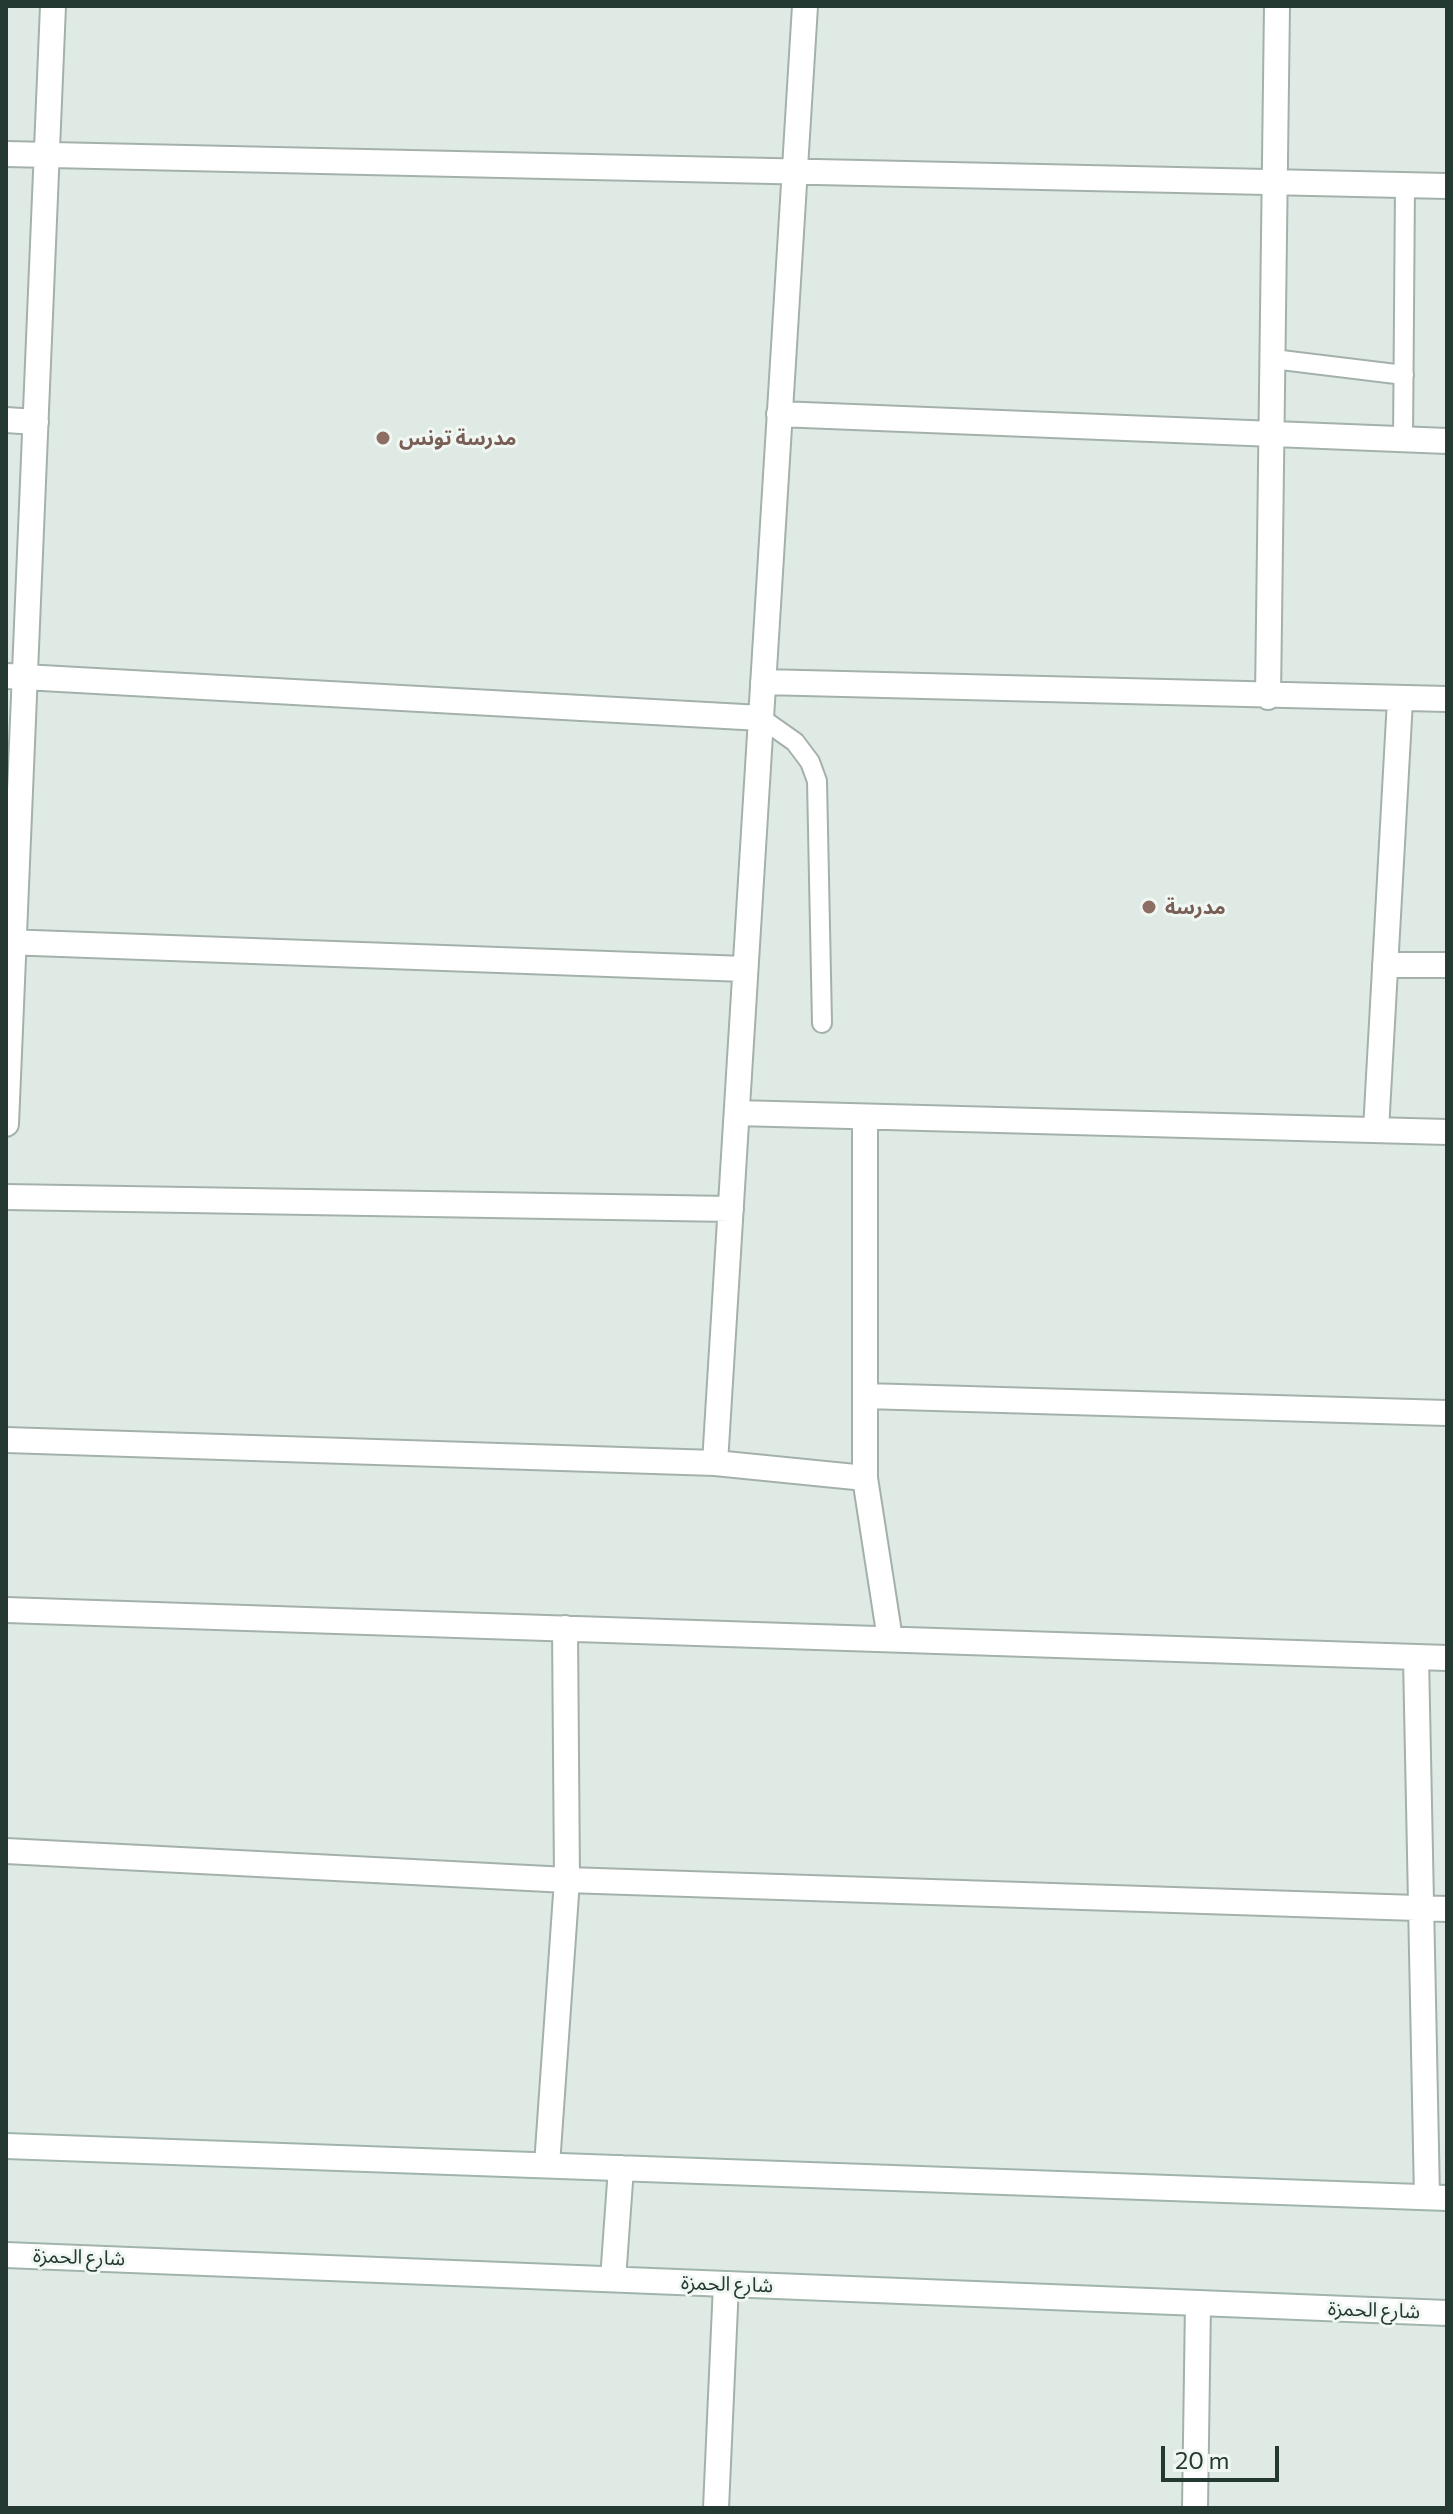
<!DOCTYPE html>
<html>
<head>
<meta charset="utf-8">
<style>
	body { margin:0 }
	#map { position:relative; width:1453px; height:2514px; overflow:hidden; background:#e0eae5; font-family:Commissioner,sans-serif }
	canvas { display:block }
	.frame { position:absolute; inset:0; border:8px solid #233931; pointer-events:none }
	.scale { position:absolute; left:1161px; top:2446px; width:118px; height:36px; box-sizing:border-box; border:4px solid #233931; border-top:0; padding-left:10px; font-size:24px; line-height:28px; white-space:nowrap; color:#233931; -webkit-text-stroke:6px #f0f7f3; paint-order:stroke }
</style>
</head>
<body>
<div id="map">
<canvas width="1453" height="2514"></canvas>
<div class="frame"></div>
<div class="scale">20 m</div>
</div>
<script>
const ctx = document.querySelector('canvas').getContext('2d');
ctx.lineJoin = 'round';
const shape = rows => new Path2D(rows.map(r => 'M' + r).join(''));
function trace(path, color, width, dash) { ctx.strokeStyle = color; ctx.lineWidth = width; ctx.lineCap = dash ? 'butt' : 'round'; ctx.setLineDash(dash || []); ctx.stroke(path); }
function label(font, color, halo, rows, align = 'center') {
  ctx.font = font + ' Commissioner,"Noto Sans Arabic",sans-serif'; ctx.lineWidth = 6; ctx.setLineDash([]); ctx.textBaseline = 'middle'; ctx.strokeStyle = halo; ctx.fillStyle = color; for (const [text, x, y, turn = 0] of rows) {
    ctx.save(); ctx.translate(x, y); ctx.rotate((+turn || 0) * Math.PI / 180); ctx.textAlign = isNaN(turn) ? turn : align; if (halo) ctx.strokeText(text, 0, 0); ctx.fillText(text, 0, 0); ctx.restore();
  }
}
const lane = shape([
	[1273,359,1404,375],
	[1403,439,1405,185],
	[761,718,795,742,810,762,817,781,822,1023]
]);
const street = shape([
	[6,154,1447,186],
	[779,414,1447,441],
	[6,420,36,422],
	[6,676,761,718],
	[763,682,1447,699],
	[1268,697,1277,6],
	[6,942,745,969],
	[1385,965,1447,965],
	[737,1113,1447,1132],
	[865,1117,865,1478,890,1639],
	[6,1124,53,6],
	[1376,1130,1400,700],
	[6,1197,731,1209],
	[865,1396,1447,1413],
	[6,1440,715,1463,865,1478],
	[715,1463,805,6],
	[6,1610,1447,1658],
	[1416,1657,1427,2197],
	[6,1851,567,1880,1447,1909],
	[547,2165,567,1880,565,1628],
	[716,2508,726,2284],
	[1195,2508,1198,2303]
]);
const secondary = shape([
	[6,2146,1447,2198],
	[6,2255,1447,2313],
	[613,2279,621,2168]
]);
trace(lane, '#a4b1ab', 22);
trace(street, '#a4b1ab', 28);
trace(secondary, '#a1b4ac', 28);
trace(lane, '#fff', 18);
trace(street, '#fff', 24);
trace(secondary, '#fff', 24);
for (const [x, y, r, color] of [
	[383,438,8,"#8d6e63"],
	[1149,907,8,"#8d6e63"]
]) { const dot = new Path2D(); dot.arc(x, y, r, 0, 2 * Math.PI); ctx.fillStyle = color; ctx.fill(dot); trace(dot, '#f0f7f3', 3); }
label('bold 20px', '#785e54', '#f0f7f3', [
	["مدرسة تونس",399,438],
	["مدرسة",1165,907]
], 'left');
label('20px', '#233931', '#f0f7f3', [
	["شارع الحمزة",79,2257,2],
	["شارع الحمزة",727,2284,2],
	["شارع الحمزة",1374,2310,2]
]);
</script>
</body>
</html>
